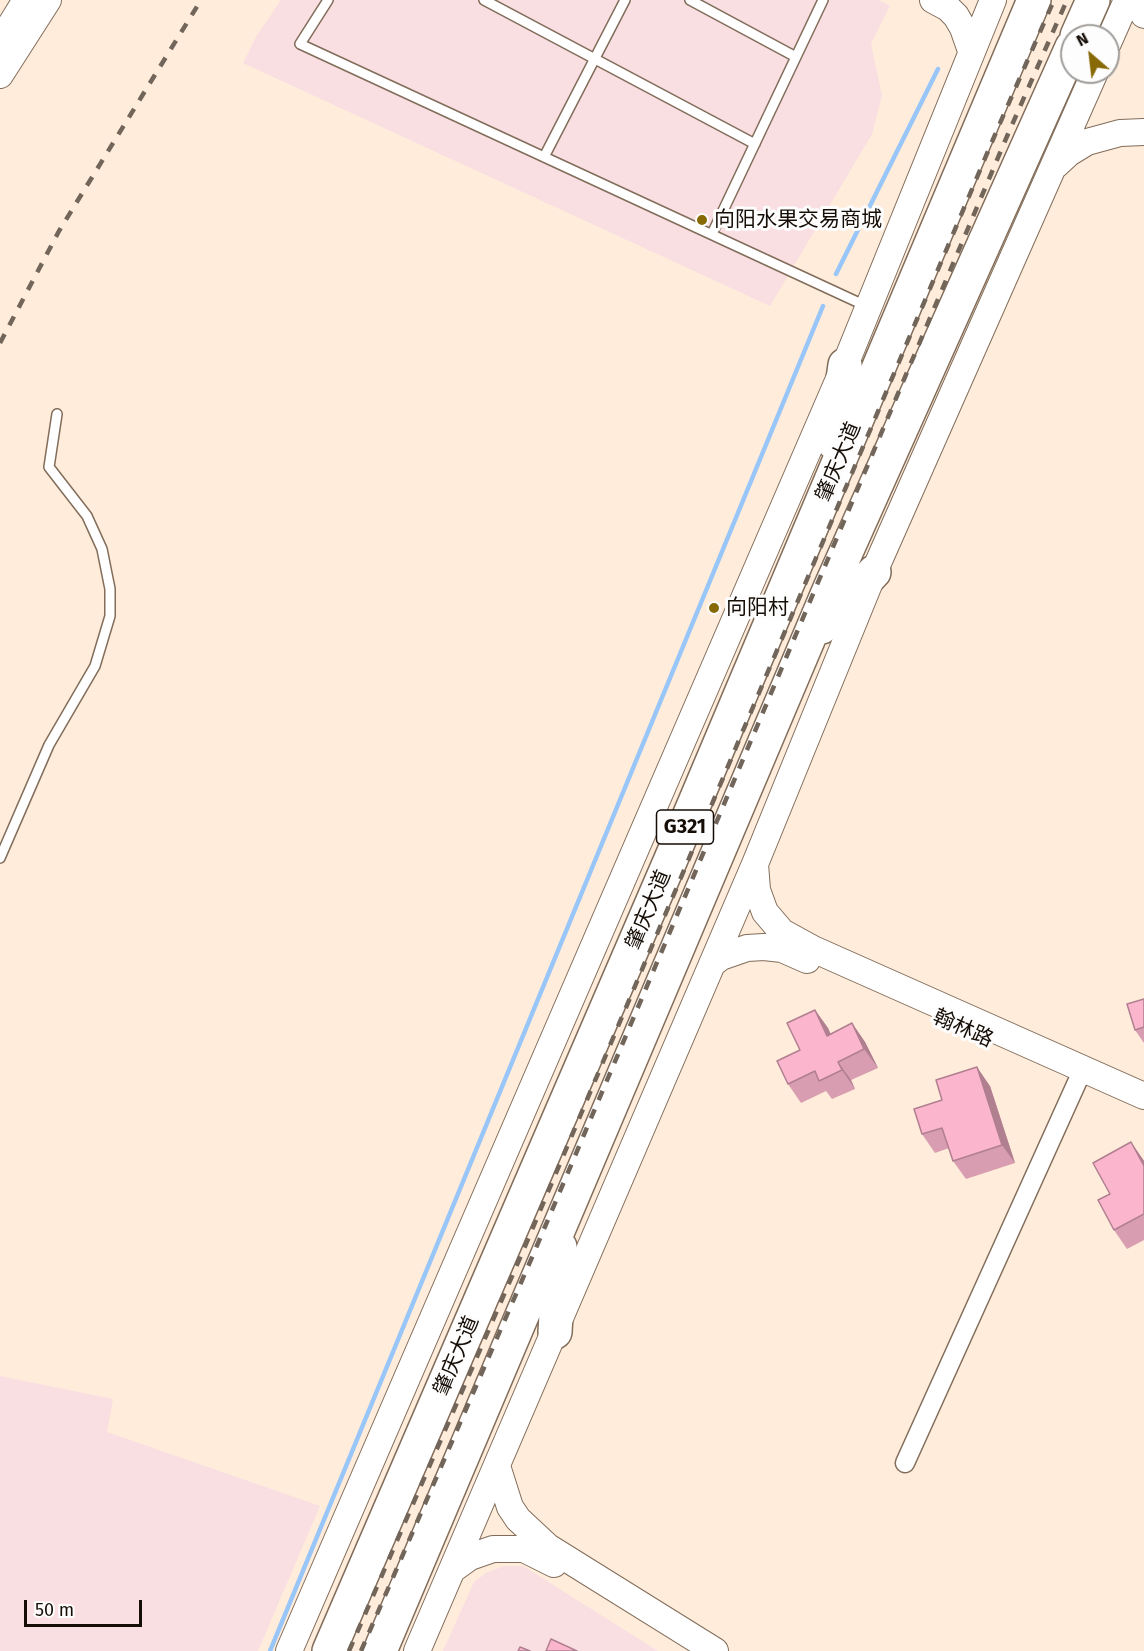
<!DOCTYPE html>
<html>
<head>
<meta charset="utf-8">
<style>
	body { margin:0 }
	#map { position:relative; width:1144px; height:1651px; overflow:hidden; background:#ffecdb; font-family:"Fira Sans",sans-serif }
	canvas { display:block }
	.north { position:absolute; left:1060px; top:24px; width:60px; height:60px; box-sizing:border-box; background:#fdfdfd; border:2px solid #a09d9a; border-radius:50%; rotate:332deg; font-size:16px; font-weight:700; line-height:24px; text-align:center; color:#150d06 }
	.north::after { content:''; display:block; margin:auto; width:21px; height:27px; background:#876905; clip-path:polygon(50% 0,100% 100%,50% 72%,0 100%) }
	.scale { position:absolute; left:24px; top:1600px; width:118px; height:27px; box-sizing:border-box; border:3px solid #150d06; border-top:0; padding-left:8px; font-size:18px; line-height:21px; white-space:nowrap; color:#150d06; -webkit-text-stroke:4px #fdfdfd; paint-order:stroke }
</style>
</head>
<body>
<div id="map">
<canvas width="1144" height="1651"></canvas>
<div class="north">N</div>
<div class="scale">50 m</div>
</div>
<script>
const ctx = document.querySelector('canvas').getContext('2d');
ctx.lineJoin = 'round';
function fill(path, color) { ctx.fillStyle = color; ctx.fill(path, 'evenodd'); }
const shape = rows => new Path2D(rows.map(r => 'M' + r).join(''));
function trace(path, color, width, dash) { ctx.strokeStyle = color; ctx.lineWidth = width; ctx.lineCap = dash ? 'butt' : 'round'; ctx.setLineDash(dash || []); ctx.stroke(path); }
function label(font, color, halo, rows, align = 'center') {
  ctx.font = font + ' "Fira Sans","Noto Sans SC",sans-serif'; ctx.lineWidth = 6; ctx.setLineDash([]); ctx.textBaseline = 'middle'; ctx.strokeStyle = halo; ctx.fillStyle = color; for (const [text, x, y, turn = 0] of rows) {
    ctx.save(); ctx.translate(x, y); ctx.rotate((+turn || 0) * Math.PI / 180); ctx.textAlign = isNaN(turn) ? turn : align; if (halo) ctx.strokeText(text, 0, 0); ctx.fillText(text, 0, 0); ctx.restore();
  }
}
fill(shape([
	[281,0,879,0,890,6,871,44,882,96,872,134,770,306,243,63,256,37],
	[0,1376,113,1399,107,1432,320,1506,258,1651,0,1651],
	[504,1566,523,1566,658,1651,443,1651,474,1582,486,1573]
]), '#f9dee2');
trace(shape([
	[836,274,938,69],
	[270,1651,823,306]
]), '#99c6f8', 4.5);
const lane = shape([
	[328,0,300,44,866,306],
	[484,0,755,144],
	[690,0,796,57],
	[544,157,625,0],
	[712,234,823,0],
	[0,858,49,745,95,666,110,616,110,589,102,549,87,516,49,467,57,414]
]);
const street = shape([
	[905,1463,1083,1069]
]);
const secondary = shape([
	[933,0,948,8,956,16,963,28,971,51],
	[1142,0,1144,15],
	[0,42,26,0],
	[1108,43,1127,0],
	[0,75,48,0],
	[1056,165,1069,153,1087,142,1120,133,1144,132],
	[755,864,757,890,765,912,782,932,813,949,1144,1096],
	[712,964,721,957,747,948,764,947,782,949,807,960],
	[497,1466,510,1507,518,1519,548,1547,715,1651],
	[452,1570,470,1557,493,1549,524,1549,554,1564],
	[289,1651,845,365,993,0],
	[417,1651,755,864,874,572,1095,72]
]);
const highway = shape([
	[1077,36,1093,0],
	[834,443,845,365],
	[822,627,874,572],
	[555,1332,560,1247],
	[329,1651,671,859,1034,0],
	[380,1651,830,588,1072,47]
]);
trace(lane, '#826d5a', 12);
trace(street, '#826d5a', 21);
trace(secondary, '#826d5a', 28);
trace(highway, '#826d5a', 36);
trace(lane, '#fff', 9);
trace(street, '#fff', 18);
trace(secondary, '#fff', 26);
trace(highway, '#fff', 33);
trace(shape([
	[0,343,59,231,201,0],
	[349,1651,523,1251,997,130,1054,0],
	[361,1651,533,1255,1008,134,1067,0]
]), '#72665b', 4.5, [10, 10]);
fill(shape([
	[1144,999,1144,1043,1135,1030],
	[815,1010,828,1028,830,1034,852,1023,865,1042,878,1068,851,1080,855,1089,832,1099,826,1091,801,1103,788,1084],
	[990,1086,1015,1163,966,1179,953,1161,949,1148,935,1153,922,1134],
	[1131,1142,1144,1161,1144,1240,1127,1249,1114,1230,1110,1194]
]), '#d89db1');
fill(shape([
	[815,1010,828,1028,840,1054,827,1036],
	[852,1023,865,1042,878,1068,864,1049],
	[838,1062,851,1080,855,1089,842,1070],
	[977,1067,990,1086,1015,1163,1002,1145],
	[1131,1142,1144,1161,1144,1166]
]), '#b07f90');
const building = shape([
	[1144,999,1144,1027,1135,1030,1127,1004,1144,999],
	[815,1010,827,1036,852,1023,864,1049,838,1062,842,1070,819,1081,815,1071,788,1084,777,1061,800,1050,787,1023,815,1010],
	[977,1067,1002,1145,953,1161,942,1128,922,1134,914,1109,942,1100,936,1080,977,1067],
	[1131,1142,1144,1166,1144,1214,1114,1230,1098,1200,1110,1194,1093,1163,1131,1142],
	[551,1639,577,1651,546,1651,551,1639],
	[520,1647,530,1651,518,1651,520,1647]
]);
fill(building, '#fbb6ce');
trace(building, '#b07f90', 1.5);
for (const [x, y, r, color] of [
	[702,220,6,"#876905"],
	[714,608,6,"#876905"]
]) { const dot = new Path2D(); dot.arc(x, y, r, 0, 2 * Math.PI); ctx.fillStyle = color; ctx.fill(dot); trace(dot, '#fdfdfd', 2); }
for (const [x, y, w] of [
	[685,827,57]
]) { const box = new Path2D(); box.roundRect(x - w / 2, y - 17, w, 34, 4.5); ctx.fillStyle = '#fdfdfd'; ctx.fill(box); trace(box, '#150d06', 1.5); }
label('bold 20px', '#150d06', null, [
	["G321",685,827]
]);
label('21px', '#150d06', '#fdfdfd', [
	["向阳水果交易商城",714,220],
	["向阳村",726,608]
], 'left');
label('21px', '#150d06', '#fdfdfd', [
	["肇庆大道",839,462,-67],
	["肇庆大道",649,910,-67],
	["翰林路",963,1029,24],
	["肇庆大道",457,1356,-67]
]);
</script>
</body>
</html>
